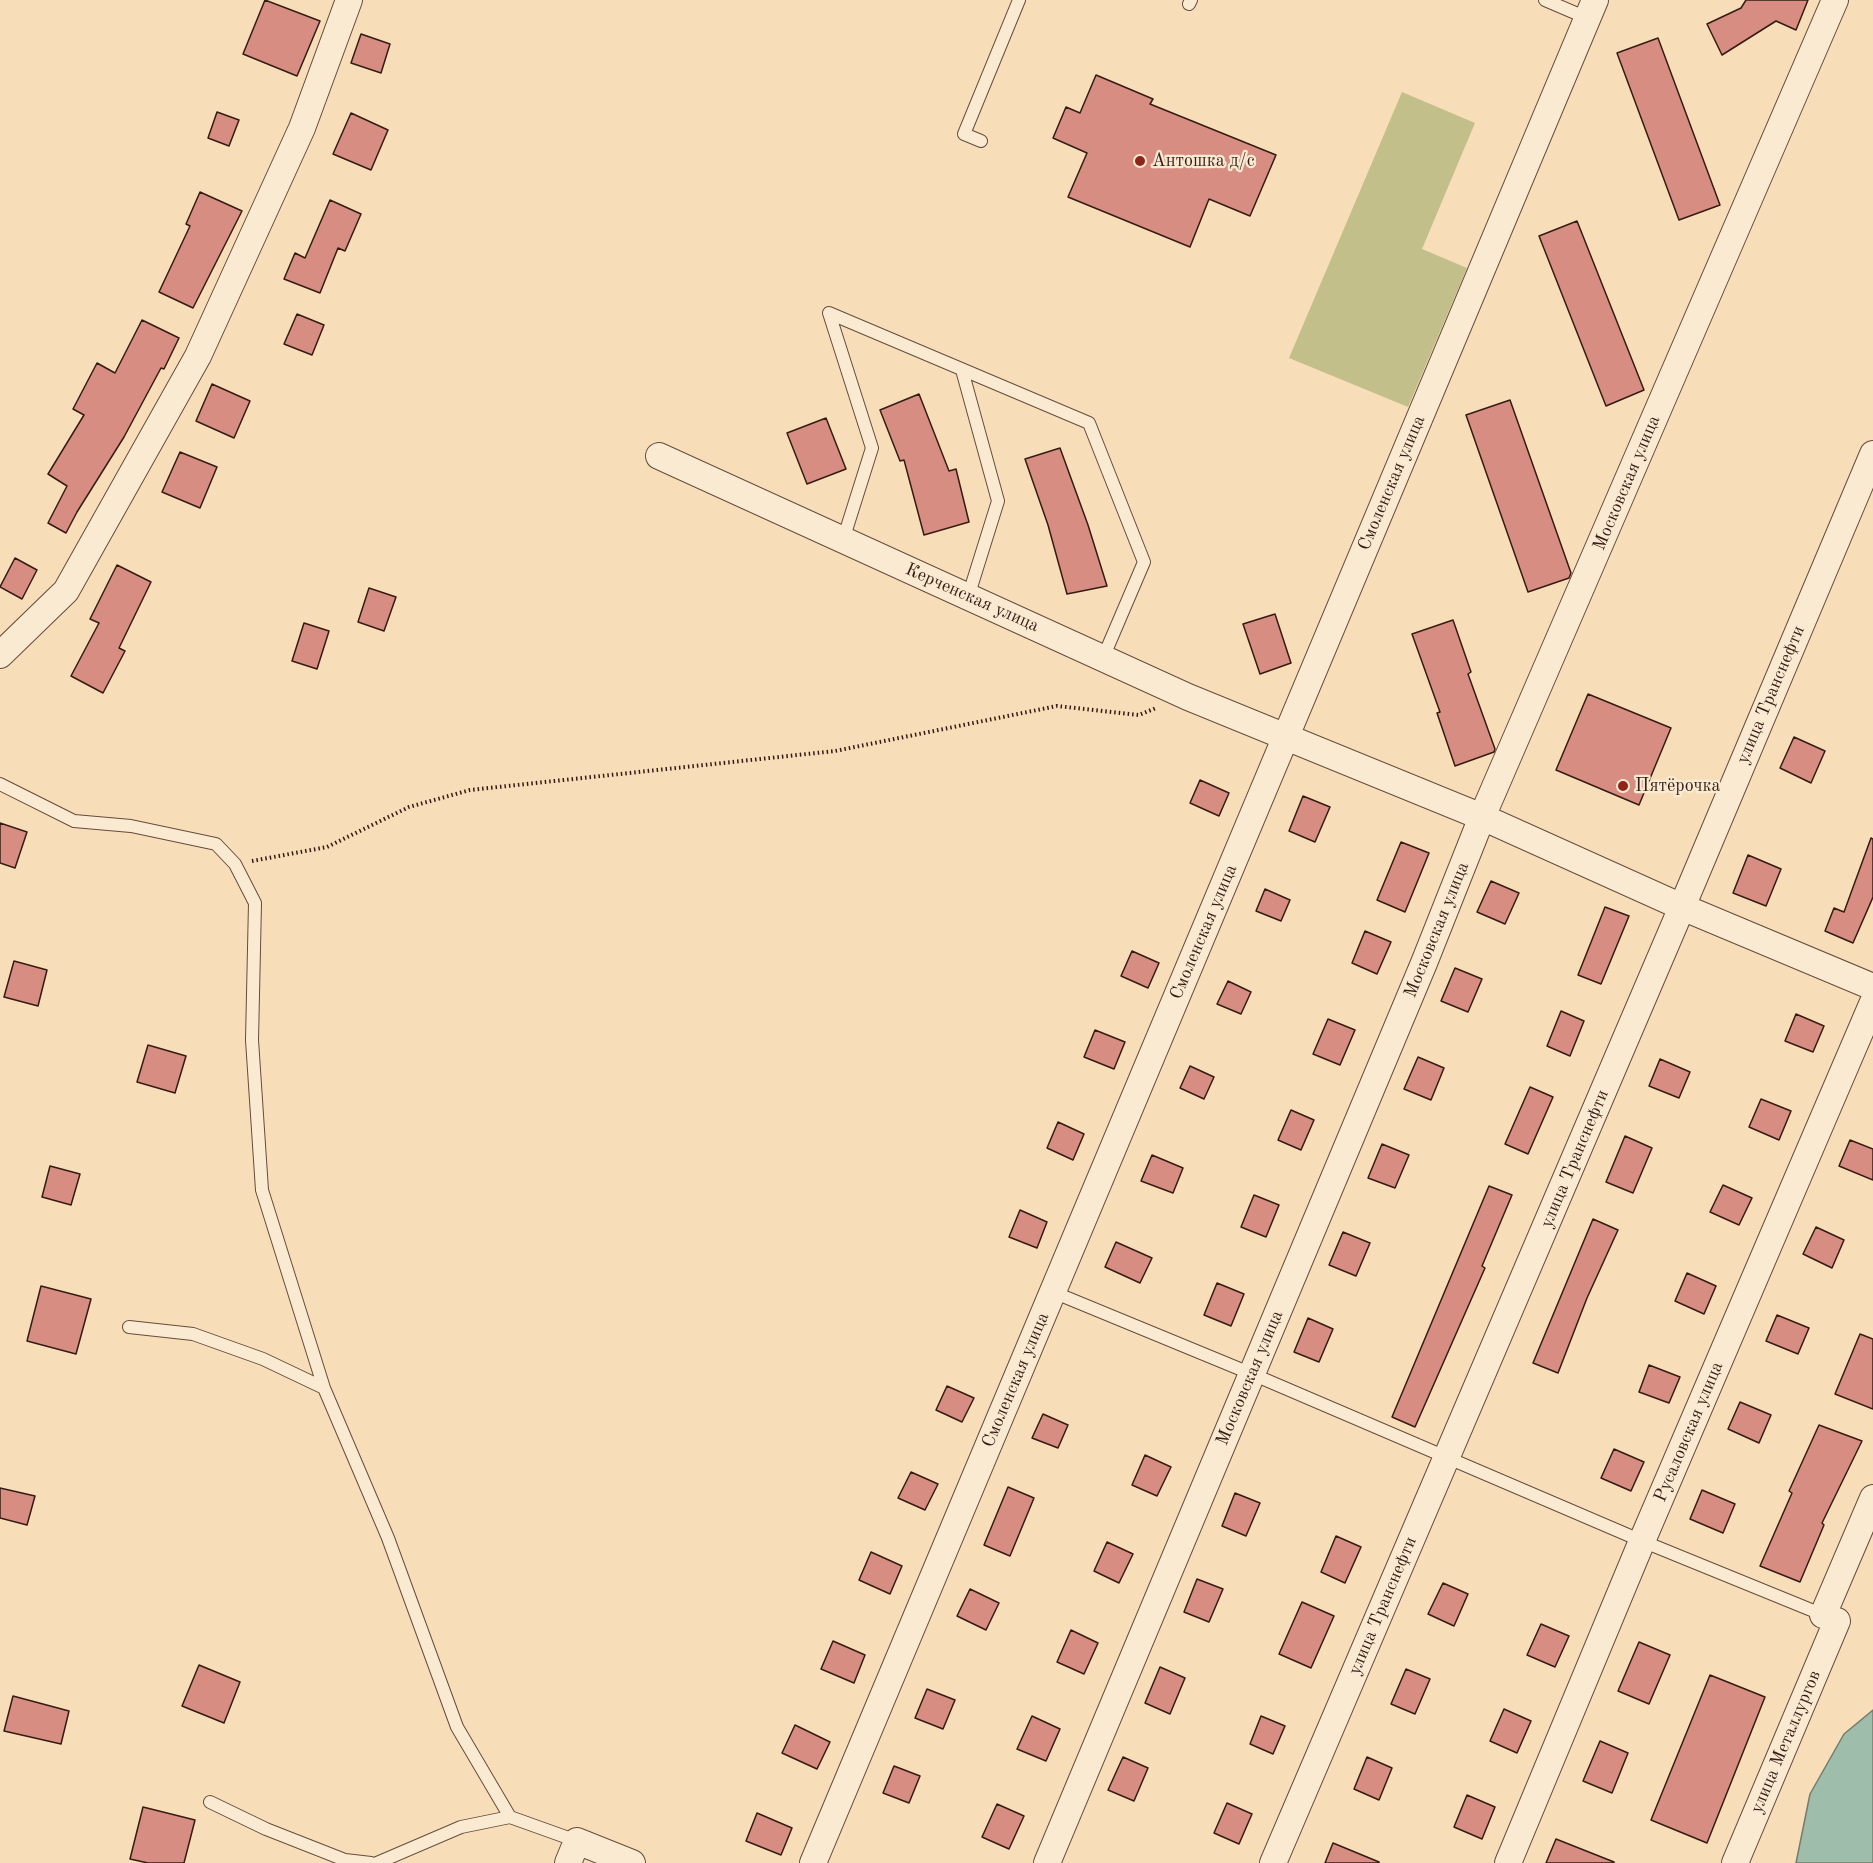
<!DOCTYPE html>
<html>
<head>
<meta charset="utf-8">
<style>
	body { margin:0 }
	canvas { display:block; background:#f7deb9 }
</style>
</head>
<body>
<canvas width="1873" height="1863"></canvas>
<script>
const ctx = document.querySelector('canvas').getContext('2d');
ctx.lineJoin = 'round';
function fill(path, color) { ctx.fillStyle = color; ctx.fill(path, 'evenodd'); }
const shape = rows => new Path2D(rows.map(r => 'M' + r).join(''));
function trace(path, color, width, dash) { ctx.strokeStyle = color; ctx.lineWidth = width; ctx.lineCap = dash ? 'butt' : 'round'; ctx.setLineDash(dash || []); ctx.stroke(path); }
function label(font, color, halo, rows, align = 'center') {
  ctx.font = font + ' "Old Standard TT",serif'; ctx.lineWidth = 4.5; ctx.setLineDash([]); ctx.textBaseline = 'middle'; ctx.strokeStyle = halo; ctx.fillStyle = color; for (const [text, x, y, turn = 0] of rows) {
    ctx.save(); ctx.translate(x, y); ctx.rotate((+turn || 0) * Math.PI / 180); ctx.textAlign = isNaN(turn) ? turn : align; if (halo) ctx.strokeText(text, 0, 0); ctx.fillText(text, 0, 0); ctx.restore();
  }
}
fill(shape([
	[1402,92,1475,123,1422,249,1467,268,1408,407,1289,358]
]), '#c3bf8b');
const water = shape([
	[1873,1710,1873,1863,1796,1863,1810,1794,1844,1734,1873,1710]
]);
fill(water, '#9ebdaa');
trace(water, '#747d6e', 1.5);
const building = shape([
	[265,0,320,21,297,76,243,54,265,0],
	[1746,0,1808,0,1796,30,1776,21,1722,55,1707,24,1741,8,1746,0],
	[361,34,390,44,381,73,351,63,361,34],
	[1658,38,1720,205,1679,220,1617,53,1658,38],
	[1096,75,1153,99,1150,104,1276,155,1250,216,1209,199,1190,247,1068,197,1087,153,1053,138,1066,107,1080,113,1096,75],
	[217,112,239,120,229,146,208,138,217,112],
	[351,113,388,130,371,170,333,154,351,113],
	[200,192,242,211,193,308,159,292,190,226,186,224,200,192],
	[330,200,361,214,345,251,338,248,320,293,284,279,295,253,305,258,330,200],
	[1577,221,1644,390,1606,406,1539,236,1577,221],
	[297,314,324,325,312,355,284,344,297,314],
	[142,320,179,338,164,369,161,368,124,437,77,512,66,533,48,523,67,486,48,474,84,415,73,409,97,363,115,373,142,320],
	[212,384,250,401,234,438,196,421,212,384],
	[919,394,949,471,956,469,969,522,924,535,904,460,900,461,880,410,919,394],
	[1510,400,1571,573,1569,578,1528,592,1466,415,1510,400],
	[826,418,846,469,807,484,787,433,826,418],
	[1060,448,1088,525,1107,586,1067,594,1048,525,1025,459,1060,448],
	[180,452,217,467,200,508,162,492,180,452],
	[15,558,37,570,22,599,0,587,15,558],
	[117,565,151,582,119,648,125,651,103,693,71,676,99,623,90,619,117,565],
	[369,588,396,597,384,631,358,622,369,588],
	[1275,614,1291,663,1260,674,1243,624,1275,614],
	[1453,620,1471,672,1468,674,1495,749,1494,752,1455,766,1437,713,1440,712,1412,634,1453,620],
	[304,623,329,631,317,669,292,661,304,623],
	[1588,694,1671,728,1639,805,1556,770,1588,694],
	[1794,737,1825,751,1811,783,1780,768,1794,737],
	[1200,780,1229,793,1219,816,1190,803,1200,780],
	[1303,796,1330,807,1315,842,1289,831,1303,796],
	[0,823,27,832,15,868,0,863,0,823],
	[1871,838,1873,839,1873,897,1853,943,1825,931,1834,908,1844,912,1871,838],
	[1401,842,1429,853,1405,912,1377,900,1401,842],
	[1748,855,1781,869,1766,906,1733,893,1748,855],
	[1491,881,1519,893,1505,924,1477,912,1491,881],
	[1265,889,1290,900,1281,921,1256,911,1265,889],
	[1605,907,1629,916,1601,984,1578,975,1605,907],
	[1365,931,1391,942,1377,974,1352,963,1365,931],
	[1132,951,1159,963,1148,988,1121,976,1132,951],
	[14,961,47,970,38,1006,4,997,14,961],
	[1455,968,1482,979,1468,1012,1441,1001,1455,968],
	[1228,981,1251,992,1241,1014,1217,1004,1228,981],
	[1561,1011,1584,1021,1570,1056,1547,1046,1561,1011],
	[1796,1014,1824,1026,1813,1052,1785,1041,1796,1014],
	[1328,1019,1355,1030,1340,1065,1313,1054,1328,1019],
	[1095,1030,1125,1042,1114,1069,1084,1057,1095,1030],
	[148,1045,186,1056,175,1093,137,1082,148,1045],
	[1418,1057,1444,1068,1431,1100,1404,1089,1418,1057],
	[1660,1059,1690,1072,1679,1098,1649,1086,1660,1059],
	[1190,1066,1214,1077,1204,1099,1180,1088,1190,1066],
	[1530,1087,1553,1097,1528,1154,1505,1144,1530,1087],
	[1761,1099,1791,1111,1779,1140,1749,1127,1761,1099],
	[1291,1110,1314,1120,1301,1150,1278,1140,1291,1110],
	[1058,1122,1084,1134,1073,1160,1047,1148,1058,1122],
	[1625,1136,1652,1148,1633,1193,1606,1182,1625,1136],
	[1850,1140,1873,1149,1873,1180,1839,1166,1850,1140],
	[1382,1144,1409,1155,1395,1188,1368,1178,1382,1144],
	[1152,1155,1183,1168,1173,1193,1141,1181,1152,1155],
	[50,1166,80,1174,71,1205,42,1197,50,1166],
	[1723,1185,1752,1198,1739,1225,1710,1212,1723,1185],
	[1489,1186,1512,1195,1482,1266,1485,1268,1415,1427,1392,1417,1489,1186],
	[1254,1195,1279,1205,1266,1237,1241,1227,1254,1195],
	[1020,1210,1047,1222,1037,1248,1009,1237,1020,1210],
	[1593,1219,1618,1230,1587,1298,1558,1373,1533,1363,1593,1219],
	[1816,1227,1844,1240,1832,1268,1803,1254,1816,1227],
	[1343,1232,1370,1243,1356,1276,1329,1265,1343,1232],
	[1116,1242,1152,1258,1140,1283,1105,1267,1116,1242],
	[1687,1273,1716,1286,1704,1314,1675,1301,1687,1273],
	[1217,1283,1244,1294,1231,1326,1204,1315,1217,1283],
	[41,1286,91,1299,76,1354,27,1341,41,1286],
	[1777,1315,1809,1328,1798,1354,1766,1341,1777,1315],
	[1308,1318,1333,1329,1319,1362,1294,1352,1308,1318],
	[1860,1334,1873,1339,1873,1409,1835,1394,1860,1334],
	[1649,1365,1680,1377,1669,1403,1639,1392,1649,1365],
	[947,1386,974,1398,962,1422,936,1410,947,1386],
	[1740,1402,1771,1415,1759,1443,1728,1429,1740,1402],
	[1043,1414,1068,1425,1058,1448,1032,1438,1043,1414],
	[1819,1425,1862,1441,1822,1523,1824,1525,1800,1582,1760,1566,1792,1493,1789,1491,1819,1425],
	[1614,1449,1644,1462,1631,1491,1601,1478,1614,1449],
	[1145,1455,1171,1467,1157,1496,1132,1485,1145,1455],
	[911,1472,938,1484,925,1510,898,1498,911,1472],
	[1008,1487,1034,1498,1010,1556,984,1545,1008,1487],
	[0,1488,35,1496,27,1525,0,1518,0,1488],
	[1702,1490,1735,1504,1723,1533,1690,1519,1702,1490],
	[1235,1493,1260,1503,1246,1536,1222,1526,1235,1493],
	[1336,1536,1361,1547,1345,1583,1321,1572,1336,1536],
	[1107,1542,1133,1554,1119,1583,1094,1571,1107,1542],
	[871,1552,902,1566,890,1594,859,1580,871,1552],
	[1197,1579,1223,1589,1209,1622,1184,1612,1197,1579],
	[1443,1583,1468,1594,1454,1626,1428,1614,1443,1583],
	[970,1589,999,1603,986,1630,957,1616,970,1589],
	[1302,1602,1334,1616,1311,1668,1279,1654,1302,1602],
	[1541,1624,1569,1636,1555,1667,1527,1655,1541,1624],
	[1071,1630,1098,1643,1084,1674,1057,1662,1071,1630],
	[833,1641,865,1655,854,1683,821,1669,833,1641],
	[1639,1642,1670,1655,1649,1704,1618,1691,1639,1642],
	[199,1665,240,1682,224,1723,182,1706,199,1665],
	[1160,1667,1185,1678,1170,1714,1145,1703,1160,1667],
	[1406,1669,1430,1679,1415,1714,1391,1704,1406,1669],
	[1710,1675,1765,1697,1707,1843,1651,1820,1710,1675],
	[927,1689,955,1700,943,1729,915,1718,927,1689],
	[13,1696,69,1711,61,1744,4,1731,13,1696],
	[1504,1709,1531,1721,1517,1753,1490,1741,1504,1709],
	[1032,1716,1060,1729,1046,1761,1017,1749,1032,1716],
	[1261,1716,1285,1726,1273,1754,1250,1744,1261,1716],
	[795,1725,830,1742,817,1769,782,1753,795,1725],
	[1600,1741,1628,1753,1612,1793,1583,1781,1600,1741],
	[1123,1757,1148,1768,1134,1801,1108,1790,1123,1757],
	[1367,1757,1392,1768,1379,1800,1354,1789,1367,1757],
	[894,1766,920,1776,909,1803,883,1793,894,1766],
	[1467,1795,1495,1807,1482,1839,1454,1827,1467,1795],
	[1227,1803,1252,1814,1239,1844,1214,1833,1227,1803],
	[997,1804,1024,1816,1009,1849,982,1837,997,1804],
	[143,1807,195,1820,184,1863,148,1863,130,1859,143,1807],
	[757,1813,792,1828,781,1855,746,1841,757,1813],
	[1556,1839,1614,1862,1614,1863,1546,1863,1556,1839],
	[1333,1843,1379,1862,1379,1863,1325,1863,1333,1843]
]);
fill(building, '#d78d82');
trace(building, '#351c13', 1.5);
const lane = shape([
	[1545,0,1587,18],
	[1189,4,1191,0],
	[981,141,964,134,1019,0],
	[962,370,998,501,968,597],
	[843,540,872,448,829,313,1089,423,1144,562,1103,658],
	[0,784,74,821,131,826,216,844,235,864,255,903,252,1040,262,1190,324,1388,388,1538,457,1727,510,1817,577,1841],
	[1053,1292,1252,1374,1642,1541,1826,1616],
	[129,1327,193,1334,263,1359,324,1388],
	[210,1802,266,1829,345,1860,371,1863],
	[377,1863,461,1827,510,1817]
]);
const street = shape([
	[659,456,1188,697,1482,817,1682,907,1873,987],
	[0,655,66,591,198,356,302,128,349,0],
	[1823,1615,1873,1498],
	[568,1863,577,1841,632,1863],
	[813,1863,1595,0],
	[1047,1863,1424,963,1482,817,1835,0],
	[1273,1863,1682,907,1873,454],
	[1508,1863,1642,1541,1873,1002],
	[1735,1863,1837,1621]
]);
trace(lane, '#664c3c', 14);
trace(street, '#664c3c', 28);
trace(shape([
	[252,861,327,847,409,807,470,790,835,751,1057,706,1139,715,1156,708]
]), '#351c13', 4, [1.5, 3]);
trace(lane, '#faead2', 12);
trace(street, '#faead2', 26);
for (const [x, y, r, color] of [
	[1140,161,6,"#8f2418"],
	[1623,786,6,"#8f2418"]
]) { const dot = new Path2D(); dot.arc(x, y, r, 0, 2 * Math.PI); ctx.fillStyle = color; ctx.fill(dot); trace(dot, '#faead2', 2); }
label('18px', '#351c13', '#faead2', [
	["Антошка д/с",1152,161],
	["Пятёрочка",1635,786]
], 'left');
label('18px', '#351c13', '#faead2', [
	["Смоленская улица",1392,483,-67],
	["Московская улица",1627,483,-67],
	["Керченская улица",972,598,24],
	["улица Транснефти",1771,695,-67],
	["Московская улица",1437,930,-68],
	["Смоленская улица",1204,932,-67],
	["улица Транснефти",1575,1159,-67],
	["Московская улица",1250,1378,-67],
	["Смоленская улица",1016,1380,-67],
	["Русаловская улица",1689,1432,-67],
	["улица Транснефти",1383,1606,-67],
	["улица Металлургов",1786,1742,-67]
]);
</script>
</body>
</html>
